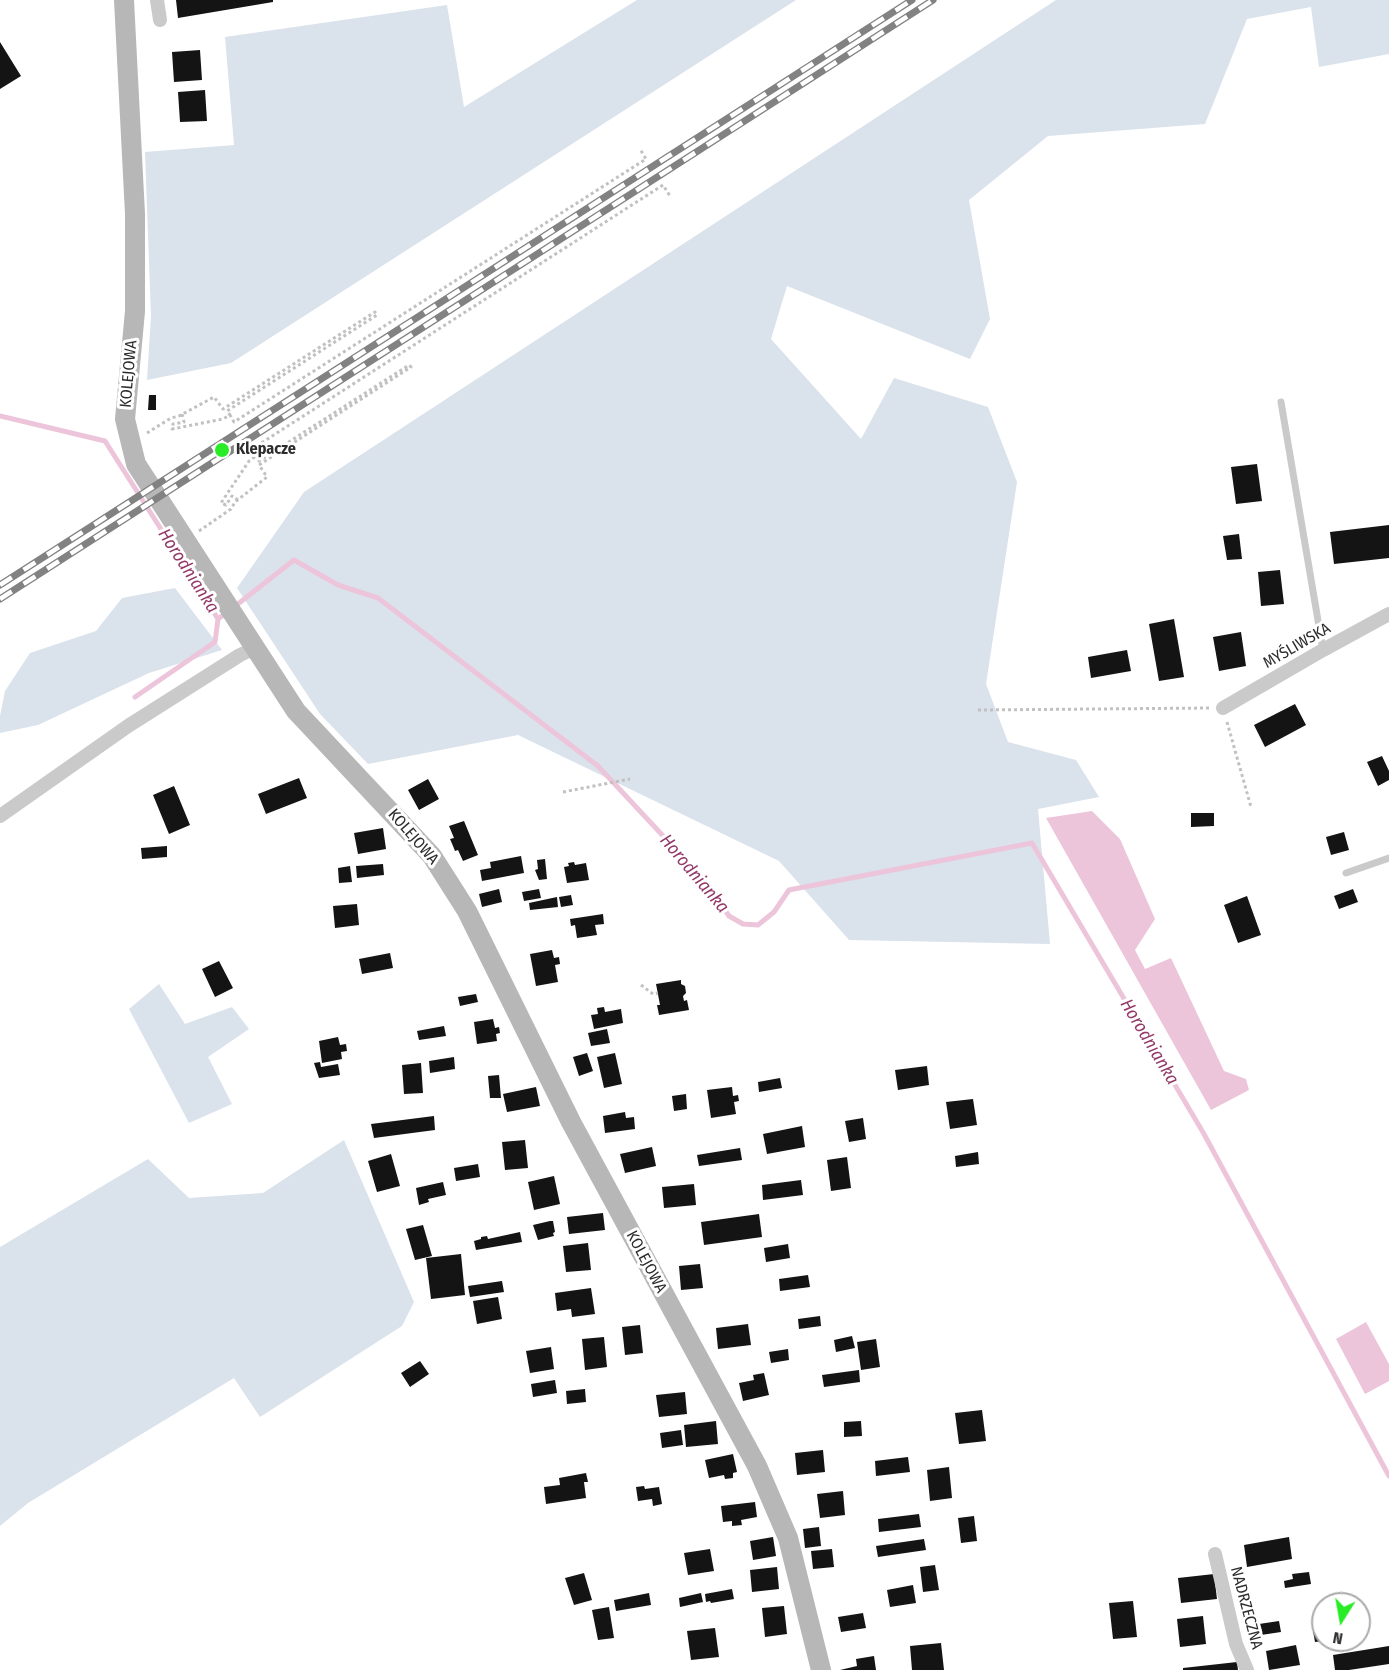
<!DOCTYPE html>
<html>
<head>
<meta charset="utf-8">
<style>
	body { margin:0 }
	#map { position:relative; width:1389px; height:1670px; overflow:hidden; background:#fff; font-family:"Fira Sans Condensed",sans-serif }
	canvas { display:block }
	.north { position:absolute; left:1311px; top:1592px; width:60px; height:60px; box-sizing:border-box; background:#fff; border:2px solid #ababab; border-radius:50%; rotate:191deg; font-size:16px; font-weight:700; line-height:24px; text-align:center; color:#2d2d2d }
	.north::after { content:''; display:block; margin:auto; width:21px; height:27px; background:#28ed26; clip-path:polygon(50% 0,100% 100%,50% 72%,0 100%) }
</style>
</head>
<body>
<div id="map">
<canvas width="1389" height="1670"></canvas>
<div class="north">N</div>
</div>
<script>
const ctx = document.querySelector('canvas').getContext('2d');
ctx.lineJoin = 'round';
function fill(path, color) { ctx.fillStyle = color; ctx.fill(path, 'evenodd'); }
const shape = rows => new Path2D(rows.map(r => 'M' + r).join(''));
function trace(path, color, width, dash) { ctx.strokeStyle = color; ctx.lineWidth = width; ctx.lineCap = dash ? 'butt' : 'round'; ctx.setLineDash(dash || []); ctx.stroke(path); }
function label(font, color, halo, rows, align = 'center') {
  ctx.font = font + ' "Fira Sans Condensed",sans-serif'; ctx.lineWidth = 6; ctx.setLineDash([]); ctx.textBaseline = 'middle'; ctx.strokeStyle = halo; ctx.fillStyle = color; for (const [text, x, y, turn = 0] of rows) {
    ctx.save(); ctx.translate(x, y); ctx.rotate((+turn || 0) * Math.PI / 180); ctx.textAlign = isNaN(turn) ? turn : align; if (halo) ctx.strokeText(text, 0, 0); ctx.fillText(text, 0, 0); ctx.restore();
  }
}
fill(shape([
	[637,0,796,0,231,363,147,380,151,316,145,152,234,145,225,37,447,5,464,107],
	[1056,0,1389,0,1389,54,1319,67,1311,7,1247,19,1205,124,1048,136,969,200,990,319,970,359,787,286,771,339,861,439,894,378,988,407,1017,482,986,684,1008,742,1076,760,1099,797,1038,809,1050,944,849,940,779,861,518,735,368,764,320,714,237,588,304,492],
	[175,588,222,650,149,673,38,725,0,733,0,716,5,691,30,653,96,631,122,598],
	[159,984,185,1024,232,1007,249,1029,208,1057,232,1104,189,1123,129,1009],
	[344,1140,414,1302,402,1326,260,1417,234,1378,28,1503,0,1526,0,1247,148,1159,189,1198,263,1193]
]), '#dae2ec');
fill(shape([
	[1092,811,1120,839,1155,919,1135,950,1145,969,1171,958,1224,1071,1246,1079,1249,1090,1211,1110,1046,818],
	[1366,1322,1389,1364,1389,1381,1365,1394,1336,1339]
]), '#edc5db');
trace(shape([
	[0,416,105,441,218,619,226,613],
	[234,607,294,560,338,585,378,598,598,766,705,881,729,916,743,924,758,925,774,912,789,890,1032,843,1204,1134,1389,1476],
	[135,697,215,642,218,619]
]), '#edc5db', 5);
fill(shape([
	[176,0,273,0,273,2,178,18],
	[0,42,21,76,0,89],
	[200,50,202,80,174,82,172,52],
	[205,90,207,121,180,122,178,92],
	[149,395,156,395,156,410,148,410],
	[1257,464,1262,501,1236,504,1231,467],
	[1389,525,1389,558,1334,564,1330,532],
	[1239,534,1242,559,1227,560,1223,536],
	[1280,570,1284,604,1261,606,1258,572],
	[1174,619,1184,677,1159,681,1149,624],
	[1241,632,1246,666,1219,671,1213,637],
	[1127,650,1131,671,1091,678,1088,657],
	[1295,704,1306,725,1265,747,1254,725],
	[1382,756,1389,771,1389,780,1378,786,1367,762],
	[299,778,307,798,266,814,258,794],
	[428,779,439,799,419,810,408,790],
	[174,786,190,825,169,834,153,795],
	[1191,813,1214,813,1214,826,1191,827],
	[464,821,478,855,463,861,458,850,455,851,453,846,450,839,454,838,449,826],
	[383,828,386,849,358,854,354,833],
	[1344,832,1349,850,1331,855,1326,837],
	[167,846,167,857,142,859,141,848],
	[521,856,524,873,482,881,480,870,491,868,490,862],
	[545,859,547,879,539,880,535,870,538,869,537,860],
	[574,862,575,865,586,863,589,880,567,883,564,867,569,866,568,863],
	[383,864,384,875,357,878,356,866],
	[350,866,352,882,339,883,338,868],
	[499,889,502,902,482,907,479,894],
	[539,889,541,898,524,901,522,892],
	[1353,889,1358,902,1339,909,1334,896],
	[571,895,573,905,561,907,559,897],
	[1247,896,1261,935,1238,943,1224,905],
	[557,897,558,907,530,910,529,903],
	[357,904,359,925,335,928,333,906],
	[603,914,604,924,595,925,597,935,577,938,575,925,571,926,570,919],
	[552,950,554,958,559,957,560,964,555,965,558,982,536,986,530,954],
	[390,953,393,968,362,974,359,959],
	[219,961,233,988,215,997,202,969],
	[681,980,681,984,685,986,686,993,683,996,684,1001,687,1000,689,1010,659,1015,657,1005,660,1005,656,984],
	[476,994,478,1002,460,1006,458,997],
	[604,1007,605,1012,621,1009,623,1023,594,1029,591,1015,598,1014,597,1008],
	[493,1019,495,1028,499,1027,500,1033,496,1034,497,1041,477,1044,474,1022],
	[444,1026,446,1036,419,1040,417,1031],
	[607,1029,610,1043,591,1046,588,1033],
	[338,1037,340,1045,346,1044,347,1051,341,1052,342,1059,322,1063,319,1041],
	[587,1053,593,1071,579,1076,573,1057],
	[615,1053,622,1084,604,1088,597,1057],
	[454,1057,455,1069,430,1073,429,1061],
	[320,1062,321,1067,338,1064,340,1075,319,1078,314,1063],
	[421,1063,423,1093,404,1094,402,1065],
	[927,1066,929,1085,898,1090,895,1070],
	[499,1075,501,1098,490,1098,488,1076],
	[780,1078,782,1088,759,1092,758,1082],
	[536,1087,540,1106,507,1112,503,1094],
	[732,1087,733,1096,738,1095,739,1101,734,1102,736,1114,711,1118,707,1090],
	[686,1094,687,1109,674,1111,672,1096],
	[973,1099,977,1125,950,1129,946,1102],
	[625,1112,626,1118,634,1117,635,1129,605,1133,603,1116],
	[434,1116,435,1130,374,1138,371,1124],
	[863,1118,866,1139,849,1142,845,1121],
	[802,1126,805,1147,767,1154,763,1134],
	[525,1140,528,1168,505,1170,502,1142],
	[652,1147,656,1166,625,1173,620,1154],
	[740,1148,742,1160,699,1166,697,1155],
	[978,1152,979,1164,956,1167,955,1156],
	[391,1154,400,1186,377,1192,368,1161],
	[847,1157,851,1188,831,1191,827,1160],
	[478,1164,480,1177,456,1181,454,1168],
	[554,1176,560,1204,534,1210,528,1182],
	[801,1180,803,1195,763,1200,762,1185],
	[443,1182,446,1195,428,1199,429,1202,419,1205,416,1188],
	[694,1184,696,1205,664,1208,662,1187],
	[603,1213,605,1230,569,1234,567,1217],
	[759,1214,762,1237,704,1245,701,1222],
	[550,1221,553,1221,555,1232,553,1233,554,1236,538,1240,533,1225],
	[423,1225,432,1256,415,1260,406,1229],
	[520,1232,522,1242,476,1250,474,1241,481,1239,481,1237,487,1236,488,1239],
	[588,1243,591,1270,566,1272,563,1246],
	[788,1244,790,1258,766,1262,764,1248],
	[461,1254,465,1295,431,1299,426,1258],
	[700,1264,703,1288,681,1290,679,1266],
	[808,1275,810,1287,780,1291,779,1279],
	[502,1281,504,1292,470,1297,468,1286],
	[591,1288,595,1314,572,1317,571,1309,557,1311,555,1293],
	[498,1297,502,1319,477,1324,473,1301],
	[820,1316,821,1326,799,1329,798,1319],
	[748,1324,751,1345,718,1349,716,1328],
	[640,1325,643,1353,625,1355,622,1327],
	[852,1336,855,1348,836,1352,834,1340],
	[604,1337,607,1367,585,1370,582,1339],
	[876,1339,880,1367,861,1370,857,1342],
	[551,1347,554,1369,530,1373,526,1351],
	[788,1349,789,1360,771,1363,769,1352],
	[420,1361,429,1374,410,1387,401,1373],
	[859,1370,860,1382,824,1387,822,1375],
	[764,1373,769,1395,743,1401,739,1383,754,1380,753,1375],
	[555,1380,557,1393,533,1397,531,1384],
	[585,1389,586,1402,567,1404,566,1391],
	[685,1392,687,1414,659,1417,656,1395],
	[982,1410,986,1441,959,1444,955,1413],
	[716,1421,718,1444,686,1447,684,1425],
	[861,1421,862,1436,844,1437,844,1422],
	[681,1430,683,1445,662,1448,660,1433],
	[823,1450,825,1472,797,1475,795,1453],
	[733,1454,737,1472,733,1473,733,1478,725,1479,724,1475,709,1478,705,1460],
	[908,1457,910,1472,876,1476,875,1461],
	[949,1467,952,1498,930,1501,927,1470],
	[586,1473,588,1482,584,1482,586,1498,546,1504,544,1487,560,1485,559,1478],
	[644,1486,645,1489,659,1487,662,1504,653,1506,652,1499,638,1501,636,1487],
	[843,1491,845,1515,820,1518,817,1494],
	[755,1502,757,1517,741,1520,742,1525,732,1526,732,1521,723,1522,721,1506],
	[919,1514,921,1527,879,1532,878,1519],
	[974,1516,977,1541,961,1543,958,1518],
	[819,1527,821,1546,805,1548,803,1529],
	[773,1537,776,1556,753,1560,750,1541],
	[1289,1537,1292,1559,1247,1567,1244,1545],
	[924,1539,926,1550,878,1557,876,1546],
	[710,1549,714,1571,688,1575,684,1553],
	[832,1549,834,1567,813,1569,811,1551],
	[935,1565,939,1590,923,1592,920,1567],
	[777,1567,779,1589,752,1592,750,1570],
	[1309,1572,1311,1584,1285,1588,1284,1581,1293,1579,1292,1574],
	[584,1573,592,1600,574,1605,565,1578],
	[1214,1574,1217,1599,1181,1603,1178,1578],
	[913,1585,916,1603,890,1607,887,1590],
	[732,1589,734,1599,711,1603,710,1601,706,1602,705,1594],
	[649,1593,651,1605,616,1611,614,1600],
	[701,1593,703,1602,680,1607,679,1598],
	[1133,1601,1137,1637,1113,1639,1109,1603],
	[784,1606,787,1634,765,1637,762,1608],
	[609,1607,614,1638,598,1640,592,1610],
	[863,1613,866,1628,841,1632,838,1617],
	[1203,1616,1206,1644,1180,1647,1177,1619],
	[1279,1621,1281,1632,1261,1635,1259,1624],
	[715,1628,719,1657,691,1660,687,1631],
	[1323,1630,1323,1641,1315,1642,1313,1631],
	[941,1643,944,1670,912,1670,910,1646],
	[1296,1645,1300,1665,1269,1670,1266,1651],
	[1389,1646,1389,1664,1349,1670,1335,1670,1333,1655],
	[874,1656,876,1670,840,1670,857,1666,856,1659],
	[1237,1662,1238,1670,1183,1670,1183,1668]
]), '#141414');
trace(shape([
	[182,414,184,422,173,424,172,429,223,419,230,415,234,422,646,159,640,149],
	[147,433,171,418,179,416,214,397,223,409,375,312,377,315,227,411,230,415],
	[238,500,232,496,226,505,221,503,249,461,256,456,252,449,663,185,670,196],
	[199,531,231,509,235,502,267,477,259,465,411,367,409,365,259,461,256,456],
	[978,710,1210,708],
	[1227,722,1251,807],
	[563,792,630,779],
	[641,985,653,994,658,993]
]), '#c1c1c1', 3, [3, 3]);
trace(shape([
	[1281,402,1323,650],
	[1346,873,1389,858]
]), '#cacaca', 7);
trace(shape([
	[157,0,160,20],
	[1223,708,1323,650,1389,614],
	[0,816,128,726,240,655,255,648],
	[1215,1554,1236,1644,1247,1670]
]), '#cacaca', 14);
trace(shape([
	[124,0,135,214,135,311,125,419,136,464,296,711,432,856,467,911,571,1122,757,1466,788,1538,821,1670]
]), '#b7b7b7', 20);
const rail = shape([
	[0,585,912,0],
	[0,599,933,0]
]);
trace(rail, '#828282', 7);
trace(rail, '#fff', 4.5, [14]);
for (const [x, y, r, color] of [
	[222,450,8,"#28ed26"]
]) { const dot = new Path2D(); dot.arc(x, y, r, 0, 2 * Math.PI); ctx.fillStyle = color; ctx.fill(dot); trace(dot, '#fff', 2); }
label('16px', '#2d2d2d', '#fff', [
	["KOLEJOWA",129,374,-85],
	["MYŚLIWSKA",1297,646,-30],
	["KOLEJOWA",413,837,49],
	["KOLEJOWA",646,1262,62],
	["NADRZECZNA",1246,1608,75]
]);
label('bold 16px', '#2d2d2d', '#fff', [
	["Klepacze",236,450]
], 'left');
label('italic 18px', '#933869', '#fff', [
	["Horodnianka",188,571,57],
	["Horodnianka",694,874,50],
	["Horodnianka",1149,1042,59]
]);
</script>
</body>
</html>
